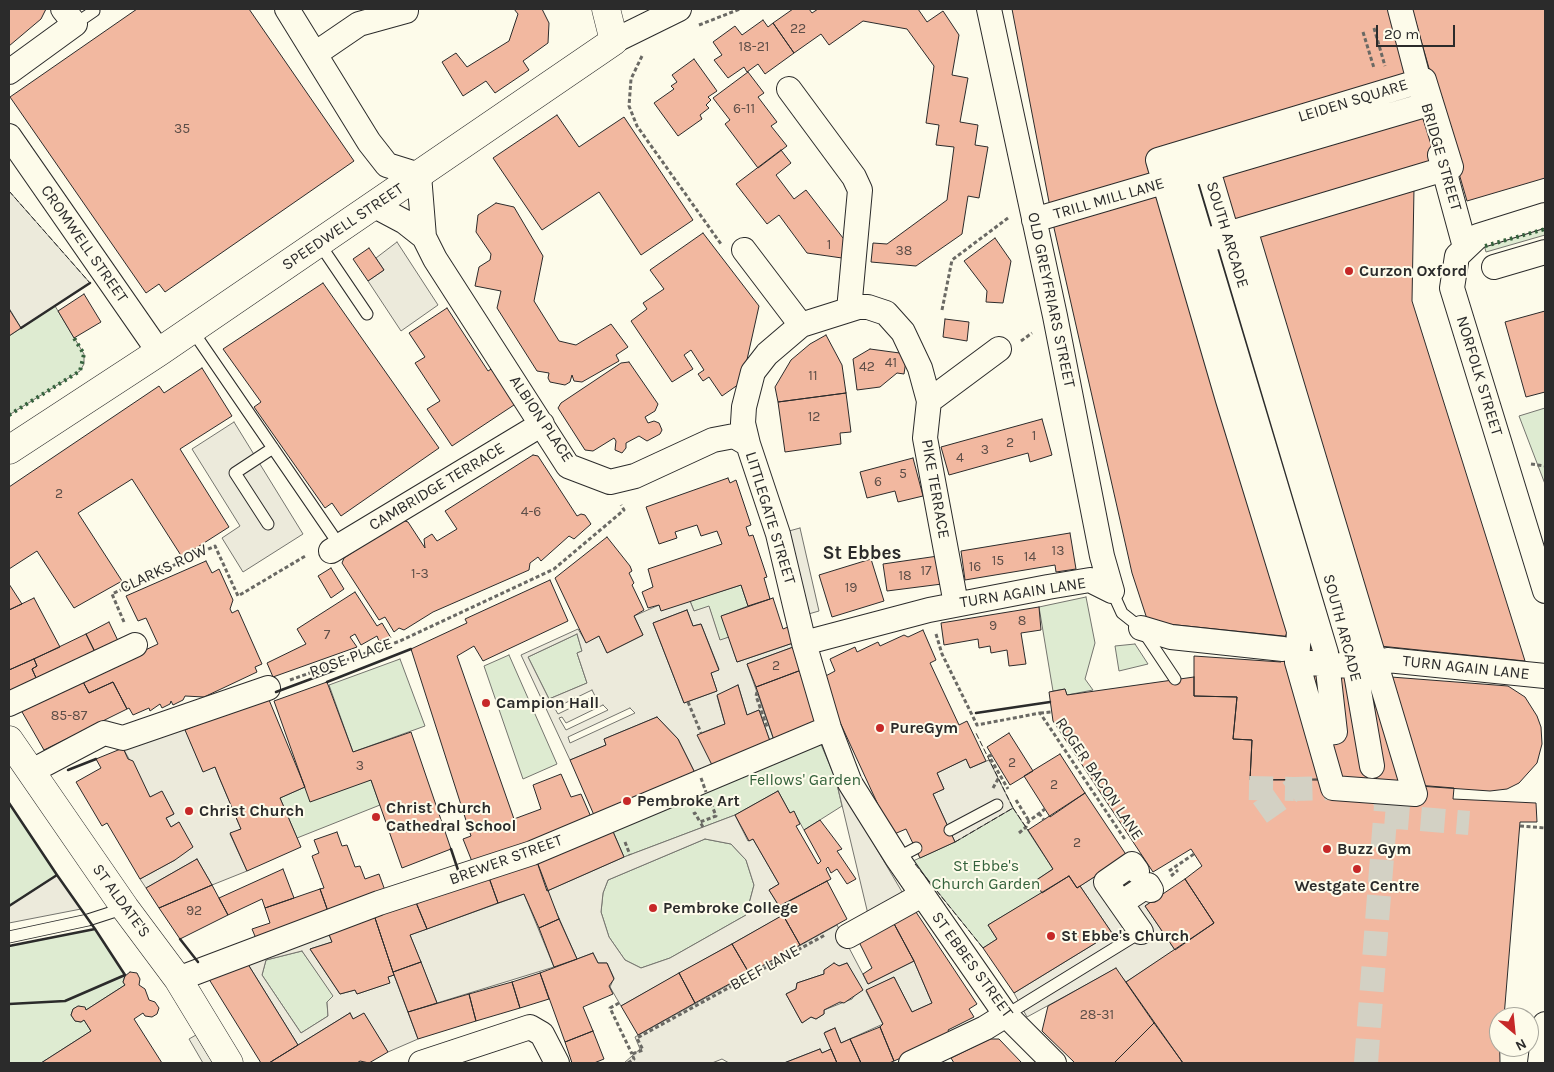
<!DOCTYPE html>
<html>
<head>
<meta charset="utf-8">
<style>
	body { margin:0 }
	#map { position:relative; width:1554px; height:1072px; overflow:hidden; background:#fdfbea; font-family:Karla,sans-serif }
	canvas { display:block }
	.frame { position:absolute; inset:0; border:10px solid #2b2b2b; pointer-events:none }
	.north { position:absolute; left:1489px; top:1007px; width:50px; height:50px; box-sizing:border-box; background:#fdfbea; border:1px solid #a9a89e; border-radius:50%; rotate:152deg; font-size:14px; font-weight:700; line-height:20px; text-align:center; color:#2b2b2b }
	.north::after { content:''; display:block; margin:auto; width:18px; height:22px; background:#c62828; clip-path:polygon(50% 0,100% 100%,50% 72%,0 100%) }
	.scale { position:absolute; left:1376px; top:25px; width:79px; height:22px; box-sizing:border-box; border:2px solid #2b2b2b; border-top:0; padding-left:6px; font-size:15px; line-height:18px; white-space:nowrap; color:#2b2b2b; -webkit-text-stroke:4px #fdfbea; paint-order:stroke }
</style>
</head>
<body>
<div id="map">
<canvas width="1554" height="1072"></canvas>
<div class="frame"></div>
<div class="north">N</div>
<div class="scale">20 m</div>
</div>
<script>
const ctx = document.querySelector('canvas').getContext('2d');
ctx.lineJoin = 'round';
function fill(path, color) { ctx.fillStyle = color; ctx.fill(path, 'evenodd'); }
const shape = rows => new Path2D(rows.map(r => 'M' + r).join(''));
function trace(path, color, width, dash) { ctx.strokeStyle = color; ctx.lineWidth = width; ctx.lineCap = dash ? 'butt' : 'round'; ctx.setLineDash(dash || []); ctx.stroke(path); }
function label(font, color, halo, rows, align = 'center') {
  ctx.font = font + ' Karla,sans-serif'; ctx.lineWidth = 4; ctx.setLineDash([]); ctx.textBaseline = 'middle'; ctx.strokeStyle = halo; ctx.fillStyle = color; for (const [text, x, y, turn = 0] of rows) {
    ctx.save(); ctx.translate(x, y); ctx.rotate((+turn || 0) * Math.PI / 180); ctx.textAlign = isNaN(turn) ? turn : align; if (halo) ctx.strokeText(text, 0, 0); ctx.fillText(text, 0, 0); ctx.restore();
  }
}
const green = shape([
	[1545,223,1545,235,1486,252,1483,241,1545,223],
	[55,306,84,354,84,364,80,371,9,415,9,336,55,306],
	[1545,408,1545,484,1519,416,1545,408],
	[741,585,748,606,722,616,729,637,720,641,709,607,694,611,690,601,741,585],
	[1086,597,1095,643,1085,679,1093,690,1067,695,1065,689,1053,691,1039,607,1086,597],
	[577,634,582,651,577,653,587,683,549,699,528,657,577,634],
	[1135,644,1148,664,1119,671,1115,646,1135,644],
	[509,655,557,764,523,779,484,666,509,655],
	[400,659,425,726,353,752,329,685,400,659],
	[820,742,836,780,842,806,804,830,794,812,790,813,778,791,735,815,624,857,611,827,820,742],
	[371,780,380,805,297,838,280,798,305,787,371,780],
	[9,803,57,875,9,906,9,803],
	[1013,808,1053,869,1035,881,1042,893,988,925,997,939,983,948,913,861,955,842,1013,808],
	[705,839,731,844,746,860,754,885,746,915,670,958,641,968,625,960,609,937,601,912,603,893,608,880,705,839],
	[95,929,125,975,123,982,125,985,86,1010,79,1006,73,1009,71,1015,75,1021,81,1022,84,1020,91,1031,41,1063,9,1063,9,946,95,929],
	[302,951,334,996,327,1002,328,1016,301,1033,262,975,266,960,302,951]
]);
fill(green, '#deebd1');
trace(green, '#74746e', 1);
const parking = shape([
	[9,191,90,283,21,328,9,308,9,191],
	[397,242,438,305,401,331,368,281,384,270,376,258,397,242],
	[234,422,303,534,243,572,222,538,240,526,192,449,234,422],
	[800,528,819,611,798,617,778,534,800,528],
	[690,601,694,611,709,606,720,640,729,637,737,662,793,643,796,646,747,664,776,746,772,747,759,710,747,715,738,685,717,696,725,724,701,733,715,771,698,779,678,739,657,717,604,739,606,745,570,760,521,655,578,629,586,642,599,636,607,653,643,635,634,616,659,605,690,601],
	[687,610,693,626,701,624,719,669,711,673,717,691,684,703,653,623,687,610],
	[577,634,582,651,577,653,587,683,549,699,528,657,577,634],
	[592,690,595,696,558,714,551,702,553,701,557,707,592,690],
	[603,705,608,710,566,730,559,718,562,717,566,723,603,705],
	[630,708,635,713,570,743,568,737,630,708],
	[183,724,203,771,215,767,219,777,241,829,230,834,247,871,212,885,197,859,146,888,140,879,175,860,179,822,171,827,166,818,174,814,162,792,150,797,123,748,183,724],
	[966,759,970,768,989,760,1013,808,955,842,933,794,944,789,937,773,966,759],
	[836,780,908,902,870,923,867,910,836,780],
	[735,815,748,841,753,839,779,884,769,890,779,906,784,904,789,912,621,1006,610,987,614,978,607,963,598,963,593,953,577,959,547,891,624,857,735,815],
	[705,839,731,844,746,860,754,885,746,915,670,958,641,968,625,960,609,937,601,912,603,893,608,880,705,839],
	[1127,856,1157,898,1145,906,1175,950,1126,982,1115,969,1027,1017,1014,993,1112,933,1080,886,1127,856],
	[57,875,81,909,9,923,9,906,57,875],
	[524,894,554,967,437,1003,410,935,524,894],
	[837,925,868,984,914,961,932,1003,912,1012,894,977,866,991,883,1024,841,1043,835,1028,825,1032,831,1049,822,1053,820,1049,784,1063,729,1063,722,1059,712,1063,624,1063,640,1049,635,1037,837,925],
	[847,963,860,987,852,999,824,1010,824,1014,816,1019,811,1017,802,1023,786,994,796,989,797,983,824,974,824,970,834,964,839,966,847,963],
	[328,932,332,942,310,949,340,994,355,990,357,994,389,983,388,977,394,975,418,1039,388,1052,364,1014,353,1019,350,1013,298,1045,246,961,328,932],
	[302,951,333,996,327,1002,328,1016,301,1033,262,975,266,960,302,951],
	[196,1035,213,1063,203,1063,189,1039,196,1035]
]);
fill(parking, '#eceadb');
trace(parking, '#74746e', 1);
const building = shape([
	[9,9,46,9,41,19,9,46,9,9],
	[137,9,249,9,354,161,165,292,159,284,146,293,10,97,137,9],
	[514,9,542,9,549,23,548,43,523,61,529,70,495,93,486,81,463,96,442,62,456,53,467,67,509,41,518,14,514,9],
	[793,9,809,9,812,13,818,9,918,9,927,22,943,11,959,35,952,75,968,78,960,122,978,125,975,145,988,147,979,198,968,196,962,234,916,266,871,262,873,243,887,244,947,200,954,147,936,145,939,125,926,123,934,66,907,29,863,21,829,45,821,34,794,53,773,23,793,9],
	[1012,9,1393,9,1409,74,1400,77,1407,105,1437,96,1412,9,1545,9,1545,178,1467,201,1458,170,1414,188,1412,301,1525,661,1148,622,1132,573,1054,228,1012,9],
	[763,20,768,27,773,23,794,53,765,74,758,64,747,72,744,67,728,78,714,60,722,55,713,42,735,26,742,35,763,20],
	[694,59,717,91,708,97,711,100,706,105,709,108,700,115,702,119,678,136,654,103,674,89,671,86,677,82,672,75,694,59],
	[748,72,764,93,758,97,777,122,771,126,787,146,758,168,725,124,730,120,713,98,748,72],
	[557,115,579,147,624,117,693,220,641,255,599,192,542,230,493,158,557,115],
	[781,150,791,163,776,175,794,199,806,190,843,238,852,240,849,259,807,253,779,215,767,224,736,184,781,150],
	[496,203,514,207,543,256,534,301,559,341,576,345,611,324,628,347,616,355,619,361,582,382,574,381,572,375,570,382,565,385,550,382,548,378,549,373,537,371,497,308,501,291,475,286,479,267,490,260,491,254,476,232,478,215,496,203],
	[703,233,759,306,742,382,722,396,709,377,703,381,698,374,704,370,691,350,684,355,693,369,672,382,631,321,647,309,643,303,664,289,650,270,703,233],
	[995,238,1011,261,1003,303,986,302,987,291,964,261,995,238],
	[369,248,384,270,368,281,353,259,369,248],
	[323,283,439,448,341,516,332,503,325,508,254,407,261,402,223,349,323,283],
	[84,294,101,322,74,338,58,311,84,294],
	[447,308,488,371,493,368,517,403,452,446,427,409,440,401,415,363,425,357,409,333,447,308],
	[9,309,21,328,9,336,9,309],
	[1545,311,1545,392,1526,397,1505,322,1545,311],
	[945,319,969,322,967,341,943,337,945,319],
	[826,335,842,365,846,393,778,402,775,387,791,360,810,344,826,335],
	[870,349,907,354,904,374,897,373,880,387,857,390,853,359,870,349],
	[629,362,658,404,655,411,645,417,648,423,654,421,659,423,662,430,660,434,647,441,639,436,626,443,626,448,622,453,615,450,616,441,614,438,593,451,585,450,558,408,561,403,621,363,629,362],
	[202,368,232,416,180,449,229,527,182,557,132,479,78,513,122,581,74,608,37,551,9,569,9,487,159,386,164,393,202,368],
	[846,393,851,432,840,433,841,444,785,452,778,402,846,393],
	[1042,419,1052,455,1030,462,1028,453,949,475,941,447,1042,419],
	[533,455,538,456,577,516,581,514,585,515,591,524,574,539,569,536,541,561,538,557,530,563,529,570,433,612,404,630,399,628,394,632,385,617,379,620,342,563,344,558,402,520,408,522,425,548,424,539,432,534,437,541,457,529,445,511,533,455],
	[913,458,923,496,898,502,895,491,867,498,860,472,913,458],
	[728,478,730,483,736,480,751,525,746,527,749,536,753,535,767,577,764,578,770,599,748,606,741,585,661,611,659,605,648,608,642,592,653,587,648,569,722,544,717,531,701,536,697,525,675,532,677,538,659,544,646,507,728,478],
	[1070,533,1076,569,1056,572,1055,565,965,580,961,551,1070,533],
	[607,537,630,566,632,571,629,573,634,583,632,585,644,610,634,616,643,635,607,653,599,636,586,643,555,578,607,537],
	[938,556,942,584,887,591,883,564,938,556],
	[871,559,884,601,832,617,819,575,871,559],
	[206,561,212,573,219,569,233,600,230,609,232,613,238,610,262,664,255,667,257,672,204,697,185,696,183,700,173,705,171,701,170,704,162,708,160,704,150,711,149,708,133,715,129,708,127,709,113,682,89,693,82,680,158,644,146,618,138,621,126,596,206,561],
	[331,568,344,589,331,598,318,576,331,568],
	[550,580,568,621,483,661,474,646,457,656,514,819,541,809,533,785,561,774,571,797,581,794,591,817,473,864,463,839,471,836,411,649,467,623,465,619,550,580],
	[9,584,22,604,9,610,9,584],
	[355,592,377,626,382,623,391,638,379,641,377,636,361,645,355,634,350,637,357,647,273,677,267,663,306,644,297,629,355,592],
	[34,598,60,647,9,670,9,610,34,598],
	[773,598,783,629,788,627,793,643,737,662,721,616,773,598],
	[1039,607,1041,630,1021,633,1026,664,1009,666,1007,650,991,653,990,646,979,648,978,639,944,645,941,623,1039,607],
	[687,610,693,626,701,624,719,670,711,673,717,691,684,703,653,623,687,610],
	[109,622,120,645,97,656,86,634,109,622],
	[923,630,936,660,930,663,959,725,967,721,986,761,970,768,966,759,937,773,944,789,933,794,955,842,920,858,906,829,892,835,820,679,835,671,830,659,855,647,857,652,878,642,880,646,904,635,908,637,923,630],
	[86,634,97,656,37,680,32,669,37,666,34,659,86,634],
	[1286,635,1383,646,1391,677,1508,686,1525,697,1537,716,1541,727,1542,744,1537,763,1519,783,1507,789,1490,791,1320,779,1250,780,1252,740,1233,739,1237,697,1194,696,1194,656,1281,662,1286,635],
	[796,646,804,669,756,687,747,664,796,646],
	[34,659,37,666,32,669,37,680,9,697,9,670,34,659],
	[804,669,822,727,776,746,756,687,804,669],
	[1194,677,1194,696,1237,697,1233,739,1252,740,1250,780,1354,780,1454,788,1453,799,1536,803,1537,822,1520,822,1504,1017,1499,1017,1500,1063,1183,1063,1126,982,1214,923,1185,879,1202,866,1191,849,1153,872,1053,721,1049,692,1065,689,1067,695,1194,677],
	[82,680,89,693,113,682,127,709,44,750,18,705,82,680],
	[327,682,353,752,411,732,451,849,402,868,371,780,310,802,274,701,327,682],
	[738,685,747,715,759,710,772,747,715,771,697,735,725,724,717,695,738,685],
	[267,695,305,787,280,798,301,847,247,871,230,833,241,829,219,777,215,767,203,772,185,730,267,695],
	[657,717,678,739,698,779,597,822,570,760,606,745,604,739,657,717],
	[1009,733,1033,771,1010,785,987,747,1009,733],
	[123,748,128,759,133,761,150,797,162,791,174,814,166,818,171,827,179,822,193,847,175,860,140,879,107,823,102,826,76,782,101,768,96,759,123,748],
	[1060,754,1085,793,1050,817,1024,776,1060,754],
	[778,791,790,813,794,811,800,824,796,826,818,864,821,861,804,830,820,820,842,849,837,851,856,879,847,884,837,869,831,873,828,867,826,869,831,879,779,906,769,890,779,884,753,839,749,841,735,815,778,791],
	[1085,793,1127,856,1077,888,1069,876,1042,893,1035,881,1053,869,1028,830,1085,793],
	[611,827,624,857,547,891,536,859,611,827],
	[337,832,342,846,347,845,355,867,360,866,365,879,379,874,387,896,330,917,320,889,324,888,312,856,319,853,314,840,337,832],
	[197,859,212,885,159,908,146,888,197,859],
	[536,859,559,919,539,928,524,894,498,903,488,875,536,859],
	[283,869,294,898,265,908,262,899,228,915,219,898,283,869],
	[488,875,498,903,427,929,415,900,488,875],
	[1069,876,1077,888,1080,886,1112,933,1014,993,983,948,997,939,988,925,1069,876],
	[1185,879,1214,923,1175,950,1145,906,1185,879],
	[827,881,847,919,800,945,783,915,789,912,784,904,827,881],
	[212,885,228,915,180,939,159,908,212,885],
	[320,889,330,917,257,941,252,929,270,923,265,908,320,889],
	[415,900,427,929,410,935,421,962,393,972,374,915,415,900],
	[916,912,977,1004,969,1009,974,1017,948,1030,950,1035,948,1037,894,1061,880,1027,883,1024,866,990,894,977,912,1012,932,1003,914,961,892,920,916,912],
	[374,915,394,975,388,977,390,983,357,994,355,990,340,994,310,949,332,942,328,932,374,915],
	[783,915,800,945,749,973,732,944,783,915],
	[559,919,577,959,554,967,539,928,559,919],
	[892,920,914,961,868,984,863,974,872,968,857,938,892,920],
	[732,944,749,973,695,1003,679,973,732,944],
	[593,953,598,963,607,963,614,979,609,986,613,994,583,1007,593,1031,565,1042,540,973,593,953],
	[246,961,298,1045,269,1063,261,1063,207,976,246,961],
	[421,962,437,1003,408,1012,393,972,421,962],
	[834,963,839,966,847,963,863,990,844,1003,840,1002,824,1010,824,1014,816,1019,811,1017,802,1023,786,994,796,989,797,983,824,974,824,970,834,963],
	[1116,968,1154,1023,1114,1063,1075,1063,1042,1031,1048,1006,1116,968],
	[130,972,137,973,140,979,139,985,145,989,149,1000,155,1002,159,1008,157,1014,152,1017,145,1016,143,1013,134,1019,162,1063,41,1063,91,1031,84,1020,81,1022,75,1021,71,1015,73,1009,78,1006,85,1007,86,1010,125,985,123,982,125,976,130,972],
	[540,973,549,999,520,1008,512,982,540,973],
	[679,973,695,1003,638,1035,621,1006,679,973],
	[512,982,520,1008,476,1021,469,994,512,982],
	[469,994,476,1021,418,1039,408,1012,469,994],
	[350,1013,353,1019,364,1013,388,1052,369,1063,360,1061,357,1063,269,1063,350,1013],
	[1154,1023,1183,1063,1114,1063,1154,1023],
	[880,1027,894,1061,889,1063,861,1063,850,1039,880,1027],
	[835,1028,841,1043,850,1039,861,1063,837,1063,824,1033,835,1028],
	[593,1031,604,1059,594,1063,572,1063,565,1042,593,1031],
	[990,1039,999,1039,1022,1063,954,1063,951,1058,990,1039],
	[820,1049,822,1053,831,1049,837,1063,784,1063,820,1049]
]);
fill(building, '#f2b8a0');
trace(building, '#2b2b2b', 1);
trace(shape([
	[1249,788,1294,789],
	[1260,813,1294,789,1333,788],
	[1385,816,1469,823],
	[1366,1063,1386,806,1383,792]
]), '#d3d1c4', 24, [24, 12]);
const lane = shape([
	[75,24,94,11],
	[319,243,367,314],
	[192,330,340,546],
	[268,524,235,473,273,448],
	[1112,591,1122,613,1141,628,1175,679],
	[950,830,997,805],
	[897,858,916,848],
	[9,937,88,920,125,908],
	[1006,1015,1141,932]
]);
const street = shape([
	[287,9,369,142,387,165,419,175,424,237,435,259,568,466,610,482,635,476,713,440,734,436,748,444],
	[989,9,1055,316,1102,556,1112,591],
	[1400,9,1423,97],
	[614,41,679,9],
	[315,54,359,24,406,11],
	[9,72,75,24,63,9],
	[789,89,854,177,860,190,849,310],
	[9,136,159,352],
	[1440,155,1465,247],
	[1208,170,1353,656,1372,766],
	[1183,177,1326,653,1335,732,1327,733],
	[373,205,405,222,424,237],
	[1545,215,1478,236,1457,256,1452,288,1545,591],
	[1034,220,1425,105],
	[1245,229,1415,794,1333,788,1297,662,1377,668],
	[1184,247,1451,167,1424,80,1158,160,1228,400,1299,631,1297,662],
	[744,250,801,325],
	[1494,267,1545,252],
	[929,401,999,349],
	[331,551,542,424],
	[956,604,925,438,929,401,920,368,903,332,886,313,868,307,858,307,801,325,767,354,753,372,744,407,743,423,748,444,778,534,804,643,829,728,850,783,897,858,1006,1015,1054,1063],
	[1141,628,1171,637,1283,649],
	[804,643,929,610,1048,587,1090,580,1112,591],
	[1387,660,1545,676],
	[9,704,135,645],
	[30,772,104,733,123,738,268,688],
	[1137,871,1132,864,1106,882,1141,932],
	[1121,903,1148,885,1151,890],
	[848,936,922,895],
	[178,979,379,903,532,853,829,728],
	[421,1063,530,1027,542,1034,557,1063],
	[911,1063,985,1028,1006,1015],
	[1540,1063,1545,1024]
]);
const secondary = shape([
	[9,450,159,352,614,41,606,9],
	[9,740,125,908,178,979,229,1063]
]);
trace(lane, '#2b2b2b', 13);
trace(street, '#2b2b2b', 26);
trace(secondary, '#2b2b2b', 29);
trace(shape([
	[699,25,740,9],
	[1374,28,1385,66],
	[1363,32,1374,68],
	[642,56,631,79,629,106,637,126,721,244],
	[942,310,952,260,1008,218],
	[1021,341,1032,333],
	[1531,464,1545,466],
	[124,622,112,594,215,546,238,596,307,555],
	[936,634,942,654,977,725,1040,713,1126,841],
	[290,680,400,641,554,569,624,510,621,505],
	[757,692,756,696,767,727],
	[688,702,701,733],
	[1040,713,1051,712],
	[992,755,989,756,1008,789],
	[993,788,998,779,1002,778],
	[1016,800,1029,821],
	[1039,813,1044,820],
	[693,814,695,813,700,822],
	[1520,826,1545,828],
	[703,827,700,822,716,816,711,803],
	[1019,833,1026,827,1029,821,1045,809],
	[625,842,630,855],
	[1169,871,1194,854],
	[1171,876,1178,870],
	[619,1003,610,1008,632,1054],
	[628,1063,634,1059,632,1054,643,1050,637,1038,825,935]
]), '#6a6964', 3, [4, 2.5]);
trace(lane, '#fdfbea', 11);
trace(street, '#fdfbea', 24);
trace(secondary, '#fdfbea', 28);
trace(shape([
	[701,778,706,792]
]), '#6a6964', 3, [4, 2.5]);
trace(shape([
	[1485,246,1545,229],
	[9,415,80,371,84,354,74,338]
]), '#34623c', 4, [2.5, 4]);
trace(shape([
	[9,191,90,283],
	[1013,808,1028,830],
	[955,842,1013,808,975,731],
	[915,864,983,948]
]), '#2b2b2b', 1, [6, 2.5]);
trace(shape([
	[21,328,90,283],
	[327,682,411,649],
	[276,692,335,670],
	[976,713,1050,702],
	[68,770,96,759],
	[9,803,57,875,9,906],
	[451,849,458,870],
	[57,875,95,929],
	[180,939,198,962],
	[9,946,95,929,125,975,65,1001,9,1004]
]), '#2b2b2b', 2.5);
for (const [x, y, r, color] of [
	[1349,271,5,"#c62828"],
	[486,703,5,"#c62828"],
	[880,728,5,"#c62828"],
	[627,801,5,"#c62828"],
	[189,811,5,"#c62828"],
	[376,817,5,"#c62828"],
	[1327,849,5,"#c62828"],
	[1357,869,5,"#c62828"],
	[653,908,5,"#c62828"],
	[1051,936,5,"#c62828"]
]) { const dot = new Path2D(); dot.arc(x, y, r, 0, 2 * Math.PI); ctx.fillStyle = color; ctx.fill(dot); trace(dot, '#fdfbea', 2); }
label('14px', '#5d4e48', null, [
	["22",798,29],
	["18-21",754,47],
	["6-11",744,109],
	["35",182,129],
	["1",829,245],
	["38",904,251],
	["41",891,363],
	["42",867,367],
	["11",813,376],
	["12",814,417],
	["1",1034,436],
	["2",1010,443],
	["3",985,450],
	["4",960,458],
	["5",903,474],
	["6",878,482],
	["2",59,494],
	["4-6",531,512],
	["13",1058,551],
	["14",1030,557],
	["15",998,561],
	["16",975,567],
	["17",926,571],
	["1-3",420,574],
	["18",905,576],
	["19",851,588],
	["8",1022,621],
	["9",993,626],
	["7",327,635],
	["2",776,666],
	["85-87",69,716],
	["2",1012,763],
	["3",360,766],
	["2",1054,785],
	["2",1077,843],
	["92",194,911],
	["28-31",1097,1015]
]);
label('16px', '#2b2b2b', '#fdfbea', [
	["LEIDEN SQUARE",1353,101,-17],
	["BRIDGE STREET",1441,157,74],
	["TRILL MILL LANE",1109,199,-16],
	["SPEEDWELL STREET",343,227,-34],
	["SOUTH ARCADE",1227,235,73],
	["CROMWELL STREET",84,244,55],
	["OLD GREYFRIARS STREET",1051,300,78],
	["NORFOLK STREET",1479,376,73],
	["ALBION PLACE",541,419,56],
	["CAMBRIDGE TERRACE",437,487,-31],
	["PIKE TERRACE",935,489,80],
	["LITTLEGATE STREET",770,518,73],
	["CLARKS ROW",164,569,-25],
	["TURN AGAIN LANE",1023,593,-9],
	["SOUTH ARCADE",1342,628,75],
	["ROSE PLACE",351,658,-20],
	["TURN AGAIN LANE",1466,668,6],
	["ROGER BACON LANE",1099,779,56],
	["BREWER STREET",506,860,-20],
	["ST ALDATE'S",121,901,54],
	["ST EBBES STREET",972,965,54],
	["BEEF LANE",765,968,-29]
]);
label('bold 16px', '#2b2b2b', '#fdfbea', [
	["Curzon Oxford",1359,271],
	["Campion Hall",496,703],
	["PureGym",890,728],
	["Pembroke Art",637,801],
	["Christ Church",386,808],
	["Cathedral School",386,826],
	["Christ Church",199,811],
	["Buzz Gym",1337,849],
	["Westgate Centre",1357,886,"center"],
	["Pembroke College",663,908],
	["St Ebbe's Church",1061,936]
], 'left');
label('16px', '#34623c', '#fdfbea', [
	["Fellows' Garden",805,780],
	["St Ebbe's",986,866],
	["Church Garden",986,884]
]);
label('bold 19px', '#2b2b2b', '#fdfbea', [
	["St Ebbes",862,554]
]);
</script>
</body>
</html>
